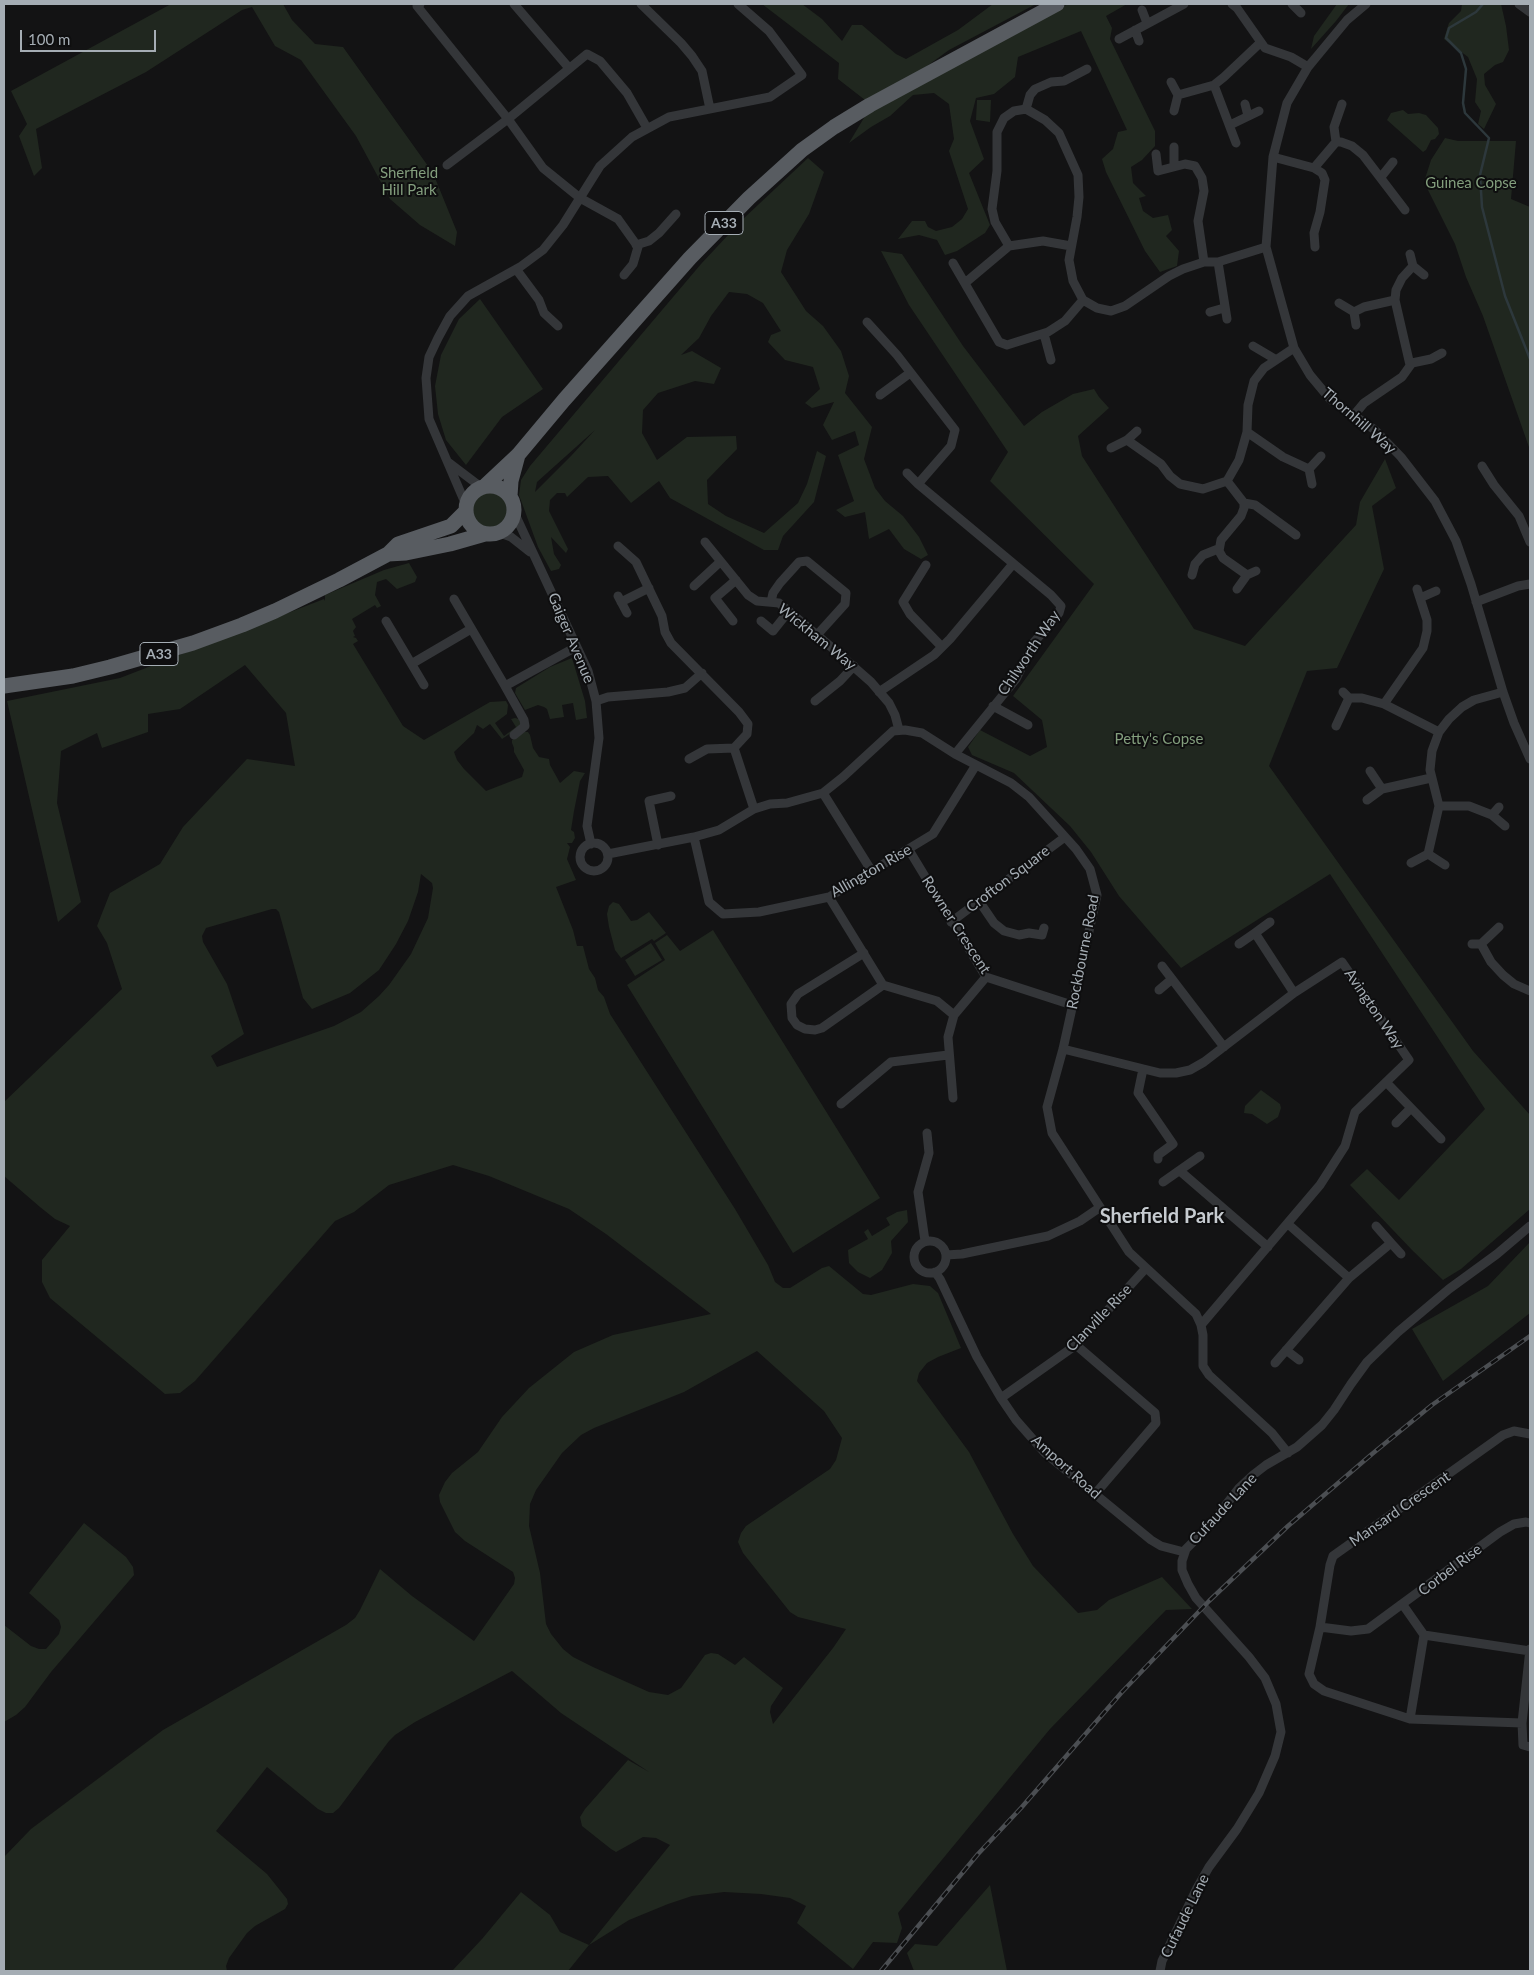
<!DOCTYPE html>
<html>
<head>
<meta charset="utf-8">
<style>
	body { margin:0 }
	#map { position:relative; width:1534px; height:1975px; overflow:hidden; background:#131314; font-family:Lato,sans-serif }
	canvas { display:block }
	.frame { position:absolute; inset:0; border:5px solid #a5adb4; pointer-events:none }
	.scale { position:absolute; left:20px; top:30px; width:136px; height:22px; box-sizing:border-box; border:2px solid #a5adb4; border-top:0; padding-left:6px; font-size:15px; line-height:18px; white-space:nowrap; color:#a5adb4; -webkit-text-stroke:4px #0e0e0f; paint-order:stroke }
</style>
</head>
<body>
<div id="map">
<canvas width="1534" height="1975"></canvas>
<div class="frame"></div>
<div class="scale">100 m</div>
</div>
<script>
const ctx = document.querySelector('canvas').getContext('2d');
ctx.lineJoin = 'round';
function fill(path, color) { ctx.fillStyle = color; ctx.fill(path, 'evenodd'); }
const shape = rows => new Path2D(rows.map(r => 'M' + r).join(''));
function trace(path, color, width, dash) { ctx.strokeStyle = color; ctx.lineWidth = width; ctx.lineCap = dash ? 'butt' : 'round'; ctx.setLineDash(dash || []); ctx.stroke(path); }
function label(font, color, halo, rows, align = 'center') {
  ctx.font = font + ' Lato,sans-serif'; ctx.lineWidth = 4; ctx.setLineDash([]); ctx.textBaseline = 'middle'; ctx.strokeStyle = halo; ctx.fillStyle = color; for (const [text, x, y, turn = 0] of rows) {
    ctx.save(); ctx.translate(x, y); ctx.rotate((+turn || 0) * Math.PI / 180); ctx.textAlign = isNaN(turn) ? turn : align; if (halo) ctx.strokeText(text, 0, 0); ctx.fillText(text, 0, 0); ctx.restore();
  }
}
fill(shape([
	[171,4,283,4,292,20,315,44,343,47,433,173,457,232,455,246,420,225,390,199,356,136,314,78,301,60,275,46,252,7,242,10,146,72,36,129,42,168,34,176,19,136,27,124,11,91],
	[762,4,802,4,822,19,842,41,852,25,862,25,896,54,906,59,958,30,993,4,1036,4,949,50,912,77,865,100,838,79,839,63],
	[1068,4,1127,4,1106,16,1112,28,1110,39,1155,131,1155,146,1142,160,1131,167,1133,183,1146,196,1139,198,1143,211,1153,218,1168,215,1172,230,1166,236,1179,251,1177,266,1160,272,1145,251,1106,172,1102,159,1113,149,1118,132,1127,130,1081,31,1018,57,1015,77,994,94,976,98,970,121,984,159,969,173,990,225,985,233,957,251,945,255,937,240,919,235,898,239,912,221,925,221,928,227,936,231,952,227,962,219,968,209,949,151,954,139,949,104,934,93,913,95,890,116,871,127,849,143,868,111],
	[1337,4,1349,4,1336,21,1311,49,1314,36],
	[1462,4,1501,4,1506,26,1509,50,1503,62,1495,65,1484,74,1485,85,1496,104,1484,129,1478,124,1481,111,1475,102,1477,79,1468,57,1444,39,1449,23,1461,11],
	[977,100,991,100,990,122,976,120],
	[1403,110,1408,114,1419,113,1426,115,1438,128,1439,134,1435,139,1431,140,1426,150,1423,152,1387,120,1391,113],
	[1445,138,1458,141,1516,141,1511,199,1530,207,1530,450,1483,316,1466,277,1455,244,1424,182,1431,160],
	[808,158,824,172,809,214,787,250,781,272,806,311,823,326,841,351,849,376,845,393,872,427,864,459,875,488,885,501,903,516,919,537,928,555,921,559,904,549,889,529,869,539,865,512,845,517,836,510,854,501,838,455,859,445,855,431,832,440,823,425,834,402,812,408,805,403,820,389,813,367,785,360,768,342,771,335,781,331,763,303,747,294,729,292,711,316,699,338,681,355,692,351,721,368,714,384,695,381,658,393,643,410,642,433,657,460,687,437,736,436,737,449,707,480,708,504,726,516,764,533,798,503,807,484,817,451,826,456,814,502,783,536,778,550,764,550,670,498,659,481,631,503,608,476,588,477,567,497,565,493,557,493,550,500,549,511,568,549,566,553,551,537,554,554,561,565,559,569,551,571,538,547,519,495,521,480,530,466,701,264,743,219],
	[595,430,571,456,535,492,537,482],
	[881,251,902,254,963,346,1024,426,1042,412,1073,394,1094,389,1099,397,1109,408,1078,436,1082,456,1194,629,1245,646,1356,525,1360,502,1385,459,1396,488,1372,506,1384,569,1337,668,1307,671,1269,766,1473,1051,1530,1115,1530,1209,1461,1269,1443,1280,1413,1251,1350,1185,1367,1169,1399,1200,1485,1109,1330,874,1181,968,1119,896,1091,852,1070,826,1014,773,972,755,968,747,980,730,1030,756,1047,747,1042,720,1013,696,1094,584,990,481,1008,452,909,305],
	[480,299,543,389,502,417,466,465,446,440,438,414,435,386,441,355,459,319],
	'472 510a18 18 0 1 1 36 0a18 18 0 1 1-36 0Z',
	[409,563,417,577,415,582,397,589,386,579,377,582,375,595,381,606,377,608,375,605,352,619,356,627,353,631,355,636,353,637,356,638,358,641,353,644,403,726,424,740,490,702,506,701,508,705,507,714,495,723,504,736,516,727,511,719,515,718,519,719,521,724,517,729,502,739,490,724,483,729,477,725,474,733,454,752,457,760,464,769,486,791,522,777,524,770,514,752,514,748,512,743,512,740,524,732,528,732,530,735,533,748,539,757,549,759,550,765,560,783,574,771,585,773,580,781,574,811,571,830,574,832,575,838,572,843,567,843,570,847,567,859,576,880,556,887,573,930,577,946,583,946,589,969,595,978,598,990,604,997,610,1014,735,1209,768,1265,775,1282,783,1288,790,1288,822,1268,829,1266,863,1294,871,1295,913,1284,930,1286,938,1293,961,1348,938,1357,927,1363,919,1373,917,1381,969,1452,1013,1534,1033,1566,1078,1613,1097,1610,1109,1600,1162,1577,1192,1609,1166,1610,1050,1729,898,1913,902,1928,897,1943,873,1942,853,1969,797,1923,806,1906,790,1898,761,1894,724,1892,692,1896,668,1904,629,1920,589,1945,568,1971,452,1971,482,1939,521,1892,550,1915,560,1932,589,1945,670,1845,656,1838,643,1837,616,1852,611,1849,582,1826,580,1817,585,1809,628,1760,649,1772,561,1713,512,1671,415,1722,395,1735,389,1741,339,1808,333,1813,326,1813,318,1809,267,1767,216,1831,267,1874,287,1899,288,1904,285,1909,255,1926,247,1933,229,1958,226,1966,227,1971,4,1971,4,1857,31,1829,163,1730,346,1625,355,1618,360,1610,380,1569,412,1596,474,1641,514,1584,515,1578,513,1572,465,1541,455,1532,440,1502,439,1495,445,1482,452,1473,478,1452,502,1417,529,1388,574,1352,613,1335,711,1314,606,1234,569,1209,489,1176,453,1165,389,1185,354,1212,335,1221,195,1381,180,1393,165,1394,50,1298,42,1282,42,1260,70,1226,55,1219,40,1207,4,1176,4,1102,122,989,107,943,97,926,110,893,160,864,183,827,247,759,295,766,286,713,245,665,180,709,148,714,148,732,102,748,97,733,61,751,57,803,81,902,58,922,7,701,120,678,324,599,325,601,325,595,384,570],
	[421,874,432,883,433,888,428,918,411,954,389,985,379,996,361,1012,334,1026,217,1067,211,1056,244,1034,227,984,203,942,202,936,206,928,272,909,276,909,279,912,303,998,312,1009,350,993,379,970,396,944,408,921,418,892],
	[757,1351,824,1411,842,1438,836,1460,830,1469,746,1526,741,1533,738,1542,743,1553,790,1612,798,1617,846,1629,833,1648,773,1724,770,1712,771,1706,783,1688,744,1657,735,1665,718,1654,711,1653,705,1655,681,1688,668,1695,649,1692,593,1667,573,1657,563,1649,551,1634,546,1624,540,1573,529,1526,530,1504,536,1490,562,1453,581,1435,594,1428,684,1392],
	[572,658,585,701,587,718,576,720,573,703,562,705,564,717,550,719,547,709,544,707,538,705,525,710,515,693,516,688,550,667],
	[613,902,619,904,631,921,637,920,649,912,666,933,654,941,652,939,621,958,615,950,609,927,607,914,609,906],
	[713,930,880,1198,793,1253,627,985,665,960,655,943,667,935,680,951],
	[651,943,662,960,635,976,625,960],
	[1261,1090,1280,1104,1281,1108,1278,1117,1267,1124,1252,1114,1244,1113,1245,1106],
	[907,1210,908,1222,891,1241,892,1253,882,1270,870,1278,858,1272,849,1263,848,1250,868,1239,864,1232,868,1229,872,1236,890,1225,886,1218,897,1212],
	[1530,1242,1530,1313,1443,1381,1412,1329,1488,1286],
	[84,1523,126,1557,133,1567,134,1575,51,1672,25,1707,16,1715,4,1722,4,1625,31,1646,39,1649,46,1649,59,1634,61,1627,59,1620,29,1593],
	[990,1885,1007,1971,914,1971,907,1953,915,1944,937,1946]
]), '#20271f');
trace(shape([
	[1483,4,1476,12,1449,28,1446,38,1461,53,1466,69,1463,103,1465,113,1489,138,1480,175,1482,207,1505,296,1530,359]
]), '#2d383c', 2.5);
trace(shape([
	[420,4,417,6,508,119,587,54,600,61,627,93,647,128],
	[514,4,569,68],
	[641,4,681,43,692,56,702,71,710,109],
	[1232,4,1237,8,1265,48,1291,57,1308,67],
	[1292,4,1301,13],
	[1366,4,1347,20,1318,55,1308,67,1287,103,1273,157,1266,247,1294,348,1310,375,1330,399,1375,430,1401,457,1435,501,1456,541,1471,584,1503,692,1514,723,1530,759],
	[1519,4,1530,12],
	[1142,10,1147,23],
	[1135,30,1139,41],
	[1119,39,1184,4],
	[1171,82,1178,95,1174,111],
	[1214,85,1236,143],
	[1178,95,1214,85,1224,77,1260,43],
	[1245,104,1248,116],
	[1026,109,1030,95,1035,89,1051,82,1064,81,1087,69],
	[1230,125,1259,111],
	[1336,142,1334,127,1342,104],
	[1156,154,1158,171,1185,164,1195,166,1202,178,1204,191,1198,221,1204,262],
	[1273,157,1314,168,1322,173,1325,180,1320,212,1314,233,1315,247],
	[447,165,508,119,543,168,580,198,618,219,638,247,633,264,624,275],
	[1174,166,1174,147],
	[1314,168,1336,142,1341,142,1352,146,1363,155,1405,210],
	[1381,177,1393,162],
	[636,245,649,241,659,233,676,214],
	[1009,246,995,222,992,209,997,171,997,132,1004,118,1014,111,1026,109,1045,120,1059,133,1078,175,1079,197,1077,217,1069,260,1073,281,1083,300,1097,308,1111,311,1125,306,1169,276,1183,269,1204,262,1218,262,1266,247],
	[1410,254,1413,266,1424,275],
	[1218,262,1227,319],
	[953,263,999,342,1007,345,1048,332,1065,321,1083,300],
	[516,269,539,300,544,313,558,326],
	[965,283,1009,246,1043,241,1071,246],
	[1339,303,1354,312,1364,307,1395,300],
	[1210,312,1224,308],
	[1354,312,1356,325],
	[867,322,897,355,955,430,951,446,918,484],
	[1044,334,1051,360],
	[1253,346,1275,359],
	[1410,365,1395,300,1396,290,1402,278,1413,266],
	[880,395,910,373],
	[1354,415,1364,403,1402,377,1412,363,1431,359,1442,353],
	[1247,432,1283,457,1309,469],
	[1127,440,1161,464,1170,476,1180,484,1203,489,1227,481,1239,460,1247,432,1248,405,1254,381,1264,368,1294,348],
	[1111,448,1127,440,1137,431],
	[448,462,481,487],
	[1482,466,1494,485,1519,516,1530,542],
	[907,473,918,484,1051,595,1061,606,1059,613,1054,620,1034,642,1016,679,955,754],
	[1227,481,1244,503,1244,508,1241,516,1221,540,1219,551,1223,558,1247,575],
	[1312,484,1309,469,1321,456],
	[1244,503,1255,505,1296,535],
	[466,505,429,419,426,378,429,357,438,338,450,316,468,296,520,267,543,250,563,225,600,166,632,137,669,117,770,97,802,75,769,31,738,4],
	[513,510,588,671,596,701,599,738,587,826,591,844],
	[500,533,511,537,530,552],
	[705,542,748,595,757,601,779,603,830,646,871,682,889,703,895,715,899,730],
	[618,546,636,562,662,616,665,632,671,643,739,712,748,724,747,734,734,748,707,749,689,759],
	[926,565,903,602,910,614,942,647],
	[1192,575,1195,564,1203,555,1218,549],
	[694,586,720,562],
	[1237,589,1247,575,1256,571],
	[618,596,627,613],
	[1420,598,1436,591],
	[454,599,505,686],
	[621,602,649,588],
	[771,602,773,593,780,583,799,562,807,561,846,593,845,604,817,635],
	[1476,602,1518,586,1530,584],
	[386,621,424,685],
	[733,621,715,598,736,580],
	[761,621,773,631,789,611],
	[413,663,471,629],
	[879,692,934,655,950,639,1013,564],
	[1343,692,1349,698,1362,698,1384,704,1439,732],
	[596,701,608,697,668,692,685,688,702,673],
	[815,701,840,681,854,666],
	[1384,704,1423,648,1427,631,1427,620,1417,589],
	[993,706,1028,725],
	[1336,726,1349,698],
	[514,735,525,726,524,720,505,686,576,647],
	[734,748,754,809],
	[1370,771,1382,789],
	[823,793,871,870],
	[1367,800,1382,789,1431,778],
	[1439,806,1469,806,1492,815,1505,826],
	[1492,815,1499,807],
	[694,837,709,902,723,914,759,912,829,897,933,834,976,765],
	'580 857a14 14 0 1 1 28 0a14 14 0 1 1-28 0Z',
	[658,845,649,801,671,796],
	[909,850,986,977,1072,1005],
	[608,854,694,837,719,830,754,809,770,804,787,803,823,793,843,777,893,731,905,730,922,733,955,754,1011,783,1029,797,1076,849,1090,869,1097,895,1063,1049,1047,1107,1052,1133,1129,1252,1196,1314,1201,1325,1203,1335,1203,1366,1209,1375,1272,1433,1288,1453],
	[1428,854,1439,806,1430,770,1432,751,1439,732,1449,719,1462,707,1474,700,1503,692],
	[1411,863,1428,854,1445,865],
	[829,897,883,985,937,1001,954,1015],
	[979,901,994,923,1004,931,1019,935,1029,933,1042,935,1044,928],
	[951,922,1065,837],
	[1255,933,1270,922],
	[1239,944,1255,933,1294,993],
	[1472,944,1481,944,1499,927],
	[1481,944,1491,962,1503,975,1514,984,1530,991],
	[864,953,798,994,791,1004,792,1018,797,1025,805,1029,815,1030,822,1028,883,985],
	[1162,966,1224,1047],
	[1159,990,1172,979],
	[1063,1049,1160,1073,1176,1073,1190,1070,1204,1062,1294,993,1342,962,1409,1060,1355,1112,1345,1146,1320,1185,1201,1325],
	[1143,1069,1138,1093,1173,1144,1158,1155,1158,1159],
	[1386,1082,1441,1139],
	[953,1098,948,1037,954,1015,986,977],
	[841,1104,891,1062,948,1055],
	[1396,1123,1411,1108],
	[1180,1171,1268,1247],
	[1163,1182,1200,1156],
	[1376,1226,1391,1243],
	'914 1257a16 16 0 1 1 32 0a16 16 0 1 1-32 0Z',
	[925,1241,918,1192,929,1153,927,1133],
	[946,1255,962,1254,1048,1236,1080,1221,1099,1208],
	[935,1272,940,1279,977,1357,1001,1398,1016,1420,1045,1453,1151,1540,1161,1546,1184,1552],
	[1349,1278,1391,1243,1401,1254],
	[1076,1345,1155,1413,1156,1423,1095,1494],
	[1286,1350,1299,1360],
	[1275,1363,1349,1278,1288,1224],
	[1001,1398,1076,1345,1146,1268],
	[1403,1605,1424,1635],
	[1320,1627,1330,1565,1333,1556,1503,1435,1514,1431,1530,1434],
	[1424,1635,1530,1651],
	[1530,1649,1522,1723,1523,1745,1530,1747],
	[1410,1719,1424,1635],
	[1522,1723,1410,1719,1324,1691,1314,1684,1309,1674,1320,1627,1351,1631,1368,1629,1500,1532,1514,1524,1526,1522,1530,1523],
	[1160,1971,1162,1961,1197,1888,1209,1867,1237,1829,1259,1793,1275,1756,1281,1732,1276,1704,1265,1678,1249,1657,1196,1598,1188,1584,1182,1570,1182,1561,1186,1549,1210,1525,1239,1488,1253,1475,1266,1465,1297,1447,1322,1425,1334,1410,1351,1384,1367,1362,1398,1332,1449,1289,1497,1254,1530,1226]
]), '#343639', 9);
trace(shape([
	[486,485,518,455,564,400,690,258,749,198,802,150,834,127,870,105,1057,4],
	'466 510a24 24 0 1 1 48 0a24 24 0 1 1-48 0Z',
	[510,496,511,481,518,455],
	[388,554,406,553,450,544,485,534],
	[4,686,73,676,110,667,193,643,242,625,275,611,339,580,388,554,398,544,451,526,465,512]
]), '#585c61', 15);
const rail = shape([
	[881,1971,978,1854,1021,1808,1122,1692,1209,1601,1288,1526,1372,1454,1432,1405,1530,1336]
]);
trace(rail, '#4b4e52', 4.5);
trace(rail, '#0e0e0f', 2.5, [8]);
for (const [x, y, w] of [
	[724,223,38],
	[159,654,38]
]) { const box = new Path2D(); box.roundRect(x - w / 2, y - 11.5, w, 23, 4); ctx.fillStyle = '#0e0e0f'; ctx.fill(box); trace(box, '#a5adb4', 1); }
label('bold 14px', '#a5adb4', null, [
	["A33",724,223],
	["A33",159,654]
]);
label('15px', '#839e7d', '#0e0e0f', [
	["Sherfield",409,173],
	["Hill Park",409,190],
	["Guinea Copse",1471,183],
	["Petty's Copse",1159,739]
]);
label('15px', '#a5adb4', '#0e0e0f', [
	["Thornhill Way",1359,421,41],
	["Wickham Way",817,637,39],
	["Gaiger Avenue",571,638,67],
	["Chilworth Way",1029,653,-56],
	["Allington Rise",871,871,-30],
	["Crofton Square",1008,879,-37],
	["Rowner Crescent",956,925,57],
	["Rockbourne Road",1083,952,-79],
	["Avington Way",1374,1009,56],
	["Clanville Rise",1099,1318,-46],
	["Amport Road",1066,1467,42],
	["Cufaude Lane",1223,1509,-47],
	["Mansard Crescent",1400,1509,-35],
	["Corbel Rise",1450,1570,-37],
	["Cufaude Lane",1185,1916,-64]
]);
label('bold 20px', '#c6cbd0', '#0e0e0f', [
	["Sherfield Park",1162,1217]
]);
</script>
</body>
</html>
